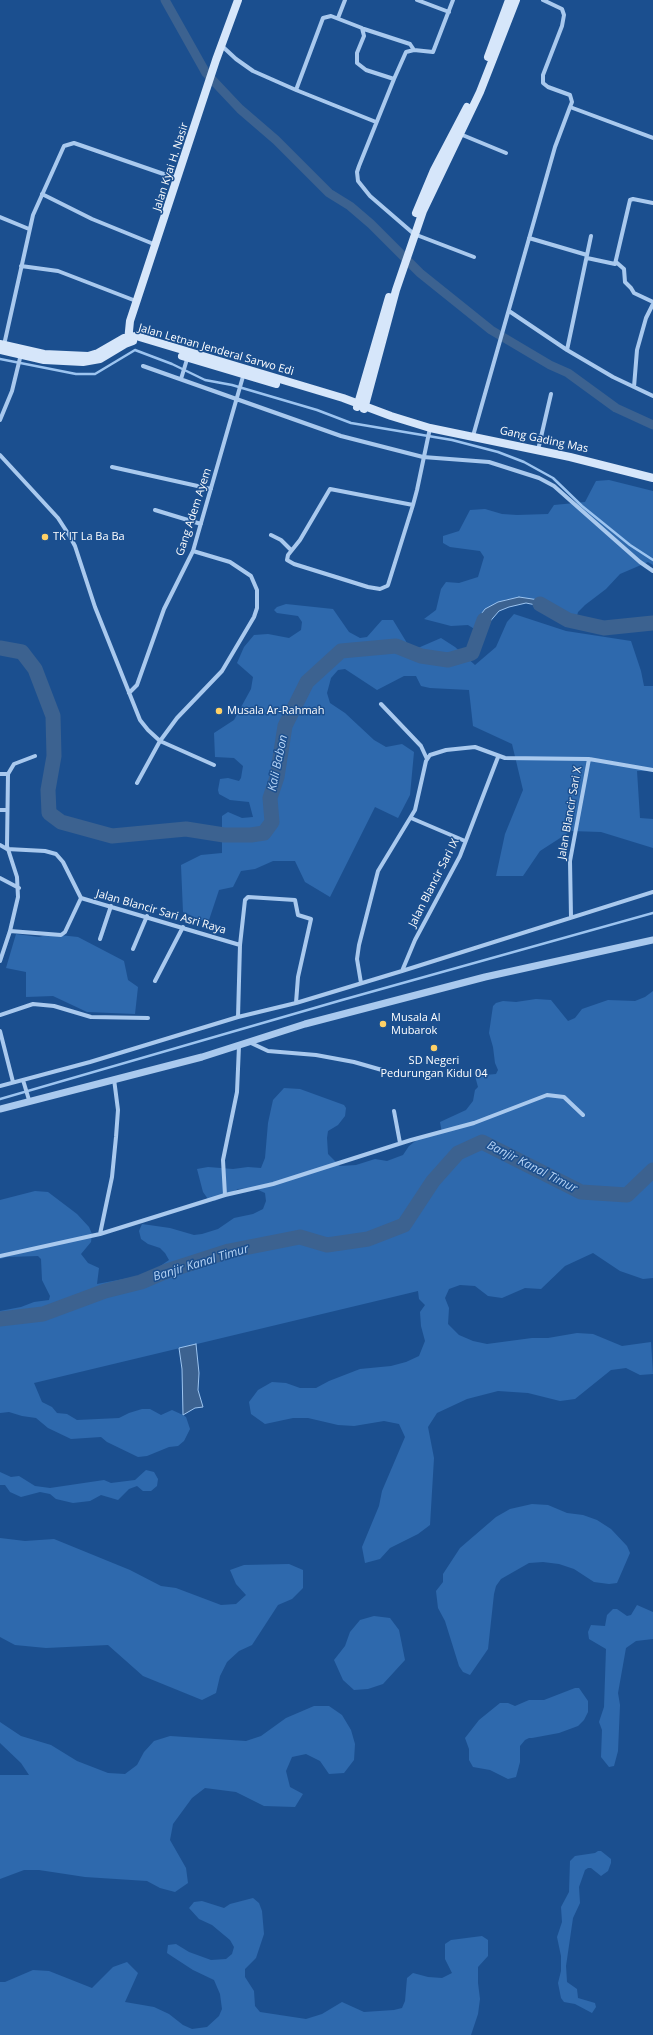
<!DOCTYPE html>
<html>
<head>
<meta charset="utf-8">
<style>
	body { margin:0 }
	canvas { display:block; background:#1b4f8f }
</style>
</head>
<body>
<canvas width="653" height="2035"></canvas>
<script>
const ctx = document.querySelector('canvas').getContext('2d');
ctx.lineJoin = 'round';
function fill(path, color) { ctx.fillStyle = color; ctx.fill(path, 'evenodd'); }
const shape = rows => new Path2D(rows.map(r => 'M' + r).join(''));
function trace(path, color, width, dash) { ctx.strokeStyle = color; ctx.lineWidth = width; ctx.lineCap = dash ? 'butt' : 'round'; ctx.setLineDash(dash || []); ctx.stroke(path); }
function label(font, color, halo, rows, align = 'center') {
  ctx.font = font + ' "Open Sans",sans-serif'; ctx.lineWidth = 3; ctx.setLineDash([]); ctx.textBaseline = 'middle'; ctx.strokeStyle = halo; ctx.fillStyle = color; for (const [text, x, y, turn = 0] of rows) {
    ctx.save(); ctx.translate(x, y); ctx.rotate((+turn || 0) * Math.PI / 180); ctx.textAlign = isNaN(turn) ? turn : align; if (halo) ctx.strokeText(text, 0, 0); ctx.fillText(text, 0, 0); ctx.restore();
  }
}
fill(shape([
	[609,480,653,491,653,565,648,562,620,574,606,589,585,605,578,612,576,620,569,619,548,605,507,599,485,609,479,617,476,630,468,625,451,626,424,619,436,610,441,589,446,582,459,583,478,577,484,557,480,551,450,547,443,543,443,536,459,531,470,510,485,509,502,514,517,515,548,514,554,505,585,502,596,481],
	[286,604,333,609,349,632,360,638,367,637,382,620,393,620,407,643,418,648,441,638,455,647,475,665,496,647,507,622,514,614,566,631,631,641,641,671,644,686,653,686,653,771,637,771,640,818,653,819,653,848,601,832,571,831,540,851,523,876,496,876,505,834,523,790,512,744,473,726,469,690,430,688,421,686,416,676,404,676,377,690,345,669,338,670,331,678,327,693,330,703,345,713,374,740,386,747,402,744,414,752,410,795,398,818,375,807,330,897,305,882,295,861,273,861,255,869,241,871,233,887,219,890,208,923,183,912,181,865,201,855,222,853,222,816,228,812,242,818,253,817,249,802,230,800,219,794,218,790,220,779,228,778,239,781,241,778,243,766,234,758,215,757,214,733,234,720,251,689,253,677,237,663,244,647,254,635,268,634,289,638,301,630,302,622,298,616,277,613,274,610,277,607],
	[16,934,39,937,50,934,78,937,124,961,128,980,138,987,135,1014,87,1012,53,996,26,997,26,972,6,968],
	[653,991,653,1278,643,1279,620,1271,593,1253,565,1266,541,1289,525,1288,502,1298,488,1296,475,1286,460,1285,449,1289,445,1298,449,1308,448,1324,459,1335,473,1341,487,1344,532,1338,548,1338,577,1333,593,1334,622,1346,651,1342,653,1374,640,1375,626,1368,611,1370,575,1399,560,1401,528,1393,498,1391,467,1399,437,1413,428,1427,434,1458,430,1525,418,1534,390,1548,380,1559,365,1563,362,1547,379,1506,382,1491,405,1437,399,1424,384,1421,354,1426,338,1425,308,1418,293,1418,265,1424,251,1414,249,1402,258,1390,272,1382,286,1383,300,1388,316,1388,329,1381,360,1369,391,1366,406,1362,419,1356,425,1341,421,1326,420,1312,425,1305,419,1299,418,1291,34,1383,42,1402,52,1407,57,1413,67,1414,77,1420,119,1418,129,1413,142,1409,150,1409,161,1415,172,1410,183,1415,186,1417,190,1429,184,1441,178,1446,169,1447,147,1456,138,1457,107,1442,101,1437,71,1439,48,1428,36,1418,22,1416,9,1412,0,1413,0,1311,21,1307,34,1302,49,1300,50,1296,42,1280,41,1259,38,1256,7,1257,0,1259,0,1200,35,1191,48,1192,77,1214,89,1227,92,1234,91,1242,81,1254,88,1263,99,1268,97,1284,139,1276,153,1271,169,1260,165,1253,160,1248,148,1244,141,1239,139,1231,142,1224,170,1228,194,1235,202,1234,218,1229,234,1218,253,1214,263,1209,266,1201,265,1193,254,1188,238,1189,215,1201,208,1199,203,1192,197,1169,208,1167,233,1169,248,1167,261,1168,265,1158,268,1123,273,1100,284,1088,300,1089,344,1105,346,1108,345,1116,338,1125,328,1131,327,1138,328,1154,340,1166,356,1165,375,1159,387,1161,403,1155,409,1146,418,1139,442,1133,440,1122,466,1110,473,1101,475,1090,478,1087,475,1076,496,1074,498,1070,495,1063,493,1047,489,1033,493,1006,496,1003,503,1001,516,1002,536,999,551,1000,568,1021,575,1018,582,1009,608,1000,635,1001,645,997],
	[146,1470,154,1472,158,1479,157,1486,151,1491,143,1491,137,1486,129,1489,118,1500,101,1495,90,1501,73,1503,56,1499,50,1494,40,1492,21,1497,10,1492,5,1485,0,1485,0,1472,11,1477,19,1476,35,1486,50,1488,104,1480,111,1483,135,1480],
	[532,1504,548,1505,567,1513,583,1515,597,1520,611,1529,627,1546,630,1553,617,1583,609,1584,594,1582,574,1569,559,1564,543,1562,529,1563,501,1579,496,1586,494,1594,488,1649,470,1675,463,1672,459,1666,445,1621,438,1608,436,1591,443,1582,443,1574,460,1548,496,1517,510,1509],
	[0,1538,25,1541,54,1539,130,1570,161,1586,176,1588,221,1605,236,1604,246,1595,236,1584,230,1570,244,1565,289,1564,303,1570,303,1588,292,1599,278,1605,252,1645,239,1651,227,1662,220,1676,216,1693,202,1700,143,1676,108,1645,46,1648,15,1645,0,1637],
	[637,1605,653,1612,653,1639,636,1641,626,1648,618,1693,620,1705,618,1751,614,1766,609,1767,601,1757,602,1730,599,1722,604,1707,606,1649,589,1639,588,1632,591,1625,605,1626,607,1615,613,1609,617,1609,627,1616,631,1615],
	[374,1616,390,1618,399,1630,405,1660,383,1684,368,1689,354,1690,343,1680,334,1660,345,1646,350,1632,360,1620],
	[575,1688,579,1688,588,1701,588,1712,584,1720,578,1726,559,1733,532,1738,529,1738,525,1740,520,1746,520,1762,516,1777,508,1779,490,1770,473,1767,469,1760,469,1749,465,1738,479,1720,500,1703,508,1703,515,1706,529,1700,544,1700],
	[314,1706,329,1706,342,1715,351,1730,355,1744,354,1760,344,1773,329,1774,320,1761,306,1754,292,1757,286,1771,290,1787,303,1794,295,1807,264,1806,236,1792,205,1788,192,1798,173,1824,170,1840,186,1868,188,1883,175,1892,160,1888,147,1881,85,1877,39,1870,24,1870,0,1879,0,1775,29,1775,21,1763,0,1743,0,1722,21,1736,51,1745,77,1761,108,1773,125,1774,137,1765,144,1752,154,1741,170,1736,246,1741,261,1736,286,1718],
	[598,1851,601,1851,611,1859,611,1863,608,1871,601,1876,591,1868,588,1868,585,1870,579,1887,580,1903,573,1918,566,1966,567,1982,577,1989,578,1998,595,2003,596,2007,592,2013,575,2004,564,2002,561,1998,558,1983,561,1971,561,1956,557,1937,562,1922,561,1907,569,1892,570,1861,575,1856,595,1853],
	[253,1898,259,1903,262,1911,264,1934,256,1958,245,1969,245,1977,254,1991,255,2006,260,2012,306,2019,322,2014,342,2002,364,2012,394,2010,402,2008,405,2001,407,1978,413,1973,428,1977,442,1978,452,1973,445,1959,445,1944,451,1940,482,1936,488,1940,488,1956,478,1967,478,1983,480,1999,478,2014,471,2035,0,2035,0,1982,5,1982,33,1970,49,1971,92,1988,113,1967,127,1962,138,1973,125,2002,154,2007,169,2014,183,2025,192,2029,207,2027,219,2016,222,2009,220,1994,214,1980,193,1970,173,1957,167,1953,168,1945,176,1944,189,1952,211,1960,226,1959,232,1954,234,1947,230,1940,212,1925,199,1919,189,1908,194,1902,202,1901,224,1908,230,1904]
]), '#2e69ad');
const water = shape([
	[519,597,539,600,559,611,558,616,536,605,526,603,509,607,499,611,487,625,478,641,475,639,479,617,485,609,498,602,519,597],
	[196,1344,199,1373,198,1390,203,1407,195,1408,183,1415,182,1369,179,1348,196,1344]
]);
fill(water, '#3c6290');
trace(water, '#9cc4f0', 1);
trace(shape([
	[0,359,76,374,95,374,135,350,172,364,205,380,232,385,317,410,351,423,452,440,498,452,524,462,553,478,582,506,630,545,653,560],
	[0,1099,342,1000,653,913]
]), '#9cc4f0', 2.5);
trace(shape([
	[165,0,206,73,240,109,276,140,329,193,350,206,371,224,420,273,491,330,550,365,568,373,616,408,653,425]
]), '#3c6290', 9);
trace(shape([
	[540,604,568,620,604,628,653,623],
	[0,648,22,652,35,669,53,716,54,756,48,790,49,813,61,822,112,836,186,829,224,835,251,835,264,833,272,822,270,798,277,777,285,726,307,682,341,651,396,646,421,656,448,660,472,653,484,620],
	[0,1319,43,1314,105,1291,141,1282,167,1271,229,1251,300,1237,327,1245,368,1239,404,1225,433,1181,458,1153,482,1142,581,1192,627,1195,653,1170]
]), '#3c6290', 15);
trace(shape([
	[417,0,449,12],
	[543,0,562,9,564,15,562,26,543,75,543,83,548,87,570,95,572,102,570,107],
	[338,18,345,0],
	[364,29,410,44,414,50],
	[222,46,236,59,253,71,296,90],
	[394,79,359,166,357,172,358,181,370,196,414,234,474,257],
	[376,122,296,90,323,18,331,16,362,28,364,36,357,53,357,63,366,70,394,79,406,52,414,50,433,52,453,0],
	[460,134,506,153],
	[42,194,92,219,156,245],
	[0,217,29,229],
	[529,238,587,255],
	[587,258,615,264,630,200,633,199,653,203],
	[616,262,624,269,625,282,631,288,634,293,653,302],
	[21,266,58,271,136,301],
	[509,311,567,350,613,377,653,396],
	[4,345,33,215,64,146,74,143,178,179],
	[567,350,591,236],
	[143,366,341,436,423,457,489,462,539,478,554,486,640,562,653,571],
	[181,379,188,356],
	[634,387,637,350,646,318,653,304],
	[0,420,12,391,21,354],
	[473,436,555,147,570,107,653,138],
	[538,450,551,394],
	[0,455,58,518,69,535,75,546,95,607,140,720,148,730,160,741,214,765],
	[112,467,211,489],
	[413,505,330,489,300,540,288,555,287,560,294,564,368,587,380,589,387,586,388,585,413,505,417,490,430,428],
	[155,510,201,524],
	[271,535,281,540,291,550],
	[129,693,137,685,164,609,193,551,244,373],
	[381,704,421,746,427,759],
	[0,774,8,774],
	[137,783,160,741,177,718,222,671,254,617,257,608,257,590,251,576,230,562,193,551],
	[0,810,7,810],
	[411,818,465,841],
	[0,845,7,849,45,851,56,854,63,862,81,898,240,945],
	[0,878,19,888],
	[571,917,570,861,589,759],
	[10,931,61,935,65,932,81,898],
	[100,939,111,906],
	[133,949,147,916],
	[0,961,10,931,18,897,17,877,7,846,8,774,14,764,35,756],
	[402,971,415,940,460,856,498,757],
	[155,981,183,927],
	[361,983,357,959,359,945,378,871,415,810,426,761,430,755,446,750,475,747,505,758,589,759,653,770],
	[0,1015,33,1004,54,1006,91,1017,148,1018],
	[238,1017,240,945,245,900,248,897,295,900,298,915,311,919,298,977,296,1003],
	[0,1031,13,1082],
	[251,1043,268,1051,316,1055,354,1062,382,1070],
	[114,1079,118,1110,116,1137,112,1177,100,1234,225,1195,273,1184,411,1140,474,1123,547,1095,564,1097,583,1115],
	[23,1080,29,1100],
	[0,1086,90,1062,238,1017,296,1003,402,971,653,892],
	[394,1111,400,1143],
	[225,1195,223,1160,237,1092,239,1046],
	[0,1256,100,1234]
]), '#a9c9ee', 4);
trace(shape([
	[0,1109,202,1057,305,1024,485,977,653,940]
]), '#a9c9ee', 7);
trace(shape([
	[488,57,509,0],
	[416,213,434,170,467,107],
	[128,341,130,321,216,60,238,0],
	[0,344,44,354,88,356,98,353,124,338,136,336,343,398,391,416,430,428,570,457,653,478],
	[0,350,44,360,83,362,100,359,125,344,133,341],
	[182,356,276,384],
	[357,407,389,297],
	[364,409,396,290,423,211,480,92,516,0]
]), '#d6e6fa', 8);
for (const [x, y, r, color] of [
	[45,537,4,"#ffd166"],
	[219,711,4,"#ffd166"],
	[383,1024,4,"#ffd166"],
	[434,1048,4,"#ffd166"]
]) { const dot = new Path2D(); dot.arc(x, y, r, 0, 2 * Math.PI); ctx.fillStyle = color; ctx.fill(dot); trace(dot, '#1b4f8f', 1.5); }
label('11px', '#fff', '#1b4f8f', [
	["Jalan Kyai H. Nasir",171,167,-72],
	["Jalan Letnan Jenderal Sarwo Edi",216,350,16],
	["Gang Gading Mas",544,440,12],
	["Gang Adem Ayem",194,512,-72],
	["Jalan Blancir Sari X",570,813,-80],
	["Jalan Blancir Sari IX",434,883,-63],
	["Jalan Blancir Sari Asri Raya",161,912,16]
]);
label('11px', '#fff', '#1b4f8f', [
	["TK IT La Ba Ba",53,537],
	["Musala Ar-Rahmah",227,711],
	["Musala Al",391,1018],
	["Mubarok",391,1031],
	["SD Negeri",434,1061,"center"],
	["Pedurungan Kidul 04",434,1074,"center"]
], 'left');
label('italic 12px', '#b5d3f5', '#1b4f8f', [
	["Kali Babon",278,763,-78],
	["Banjir Kanal Timur",532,1167,27],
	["Banjir Kanal Timur",201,1263,-17]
]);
</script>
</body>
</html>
